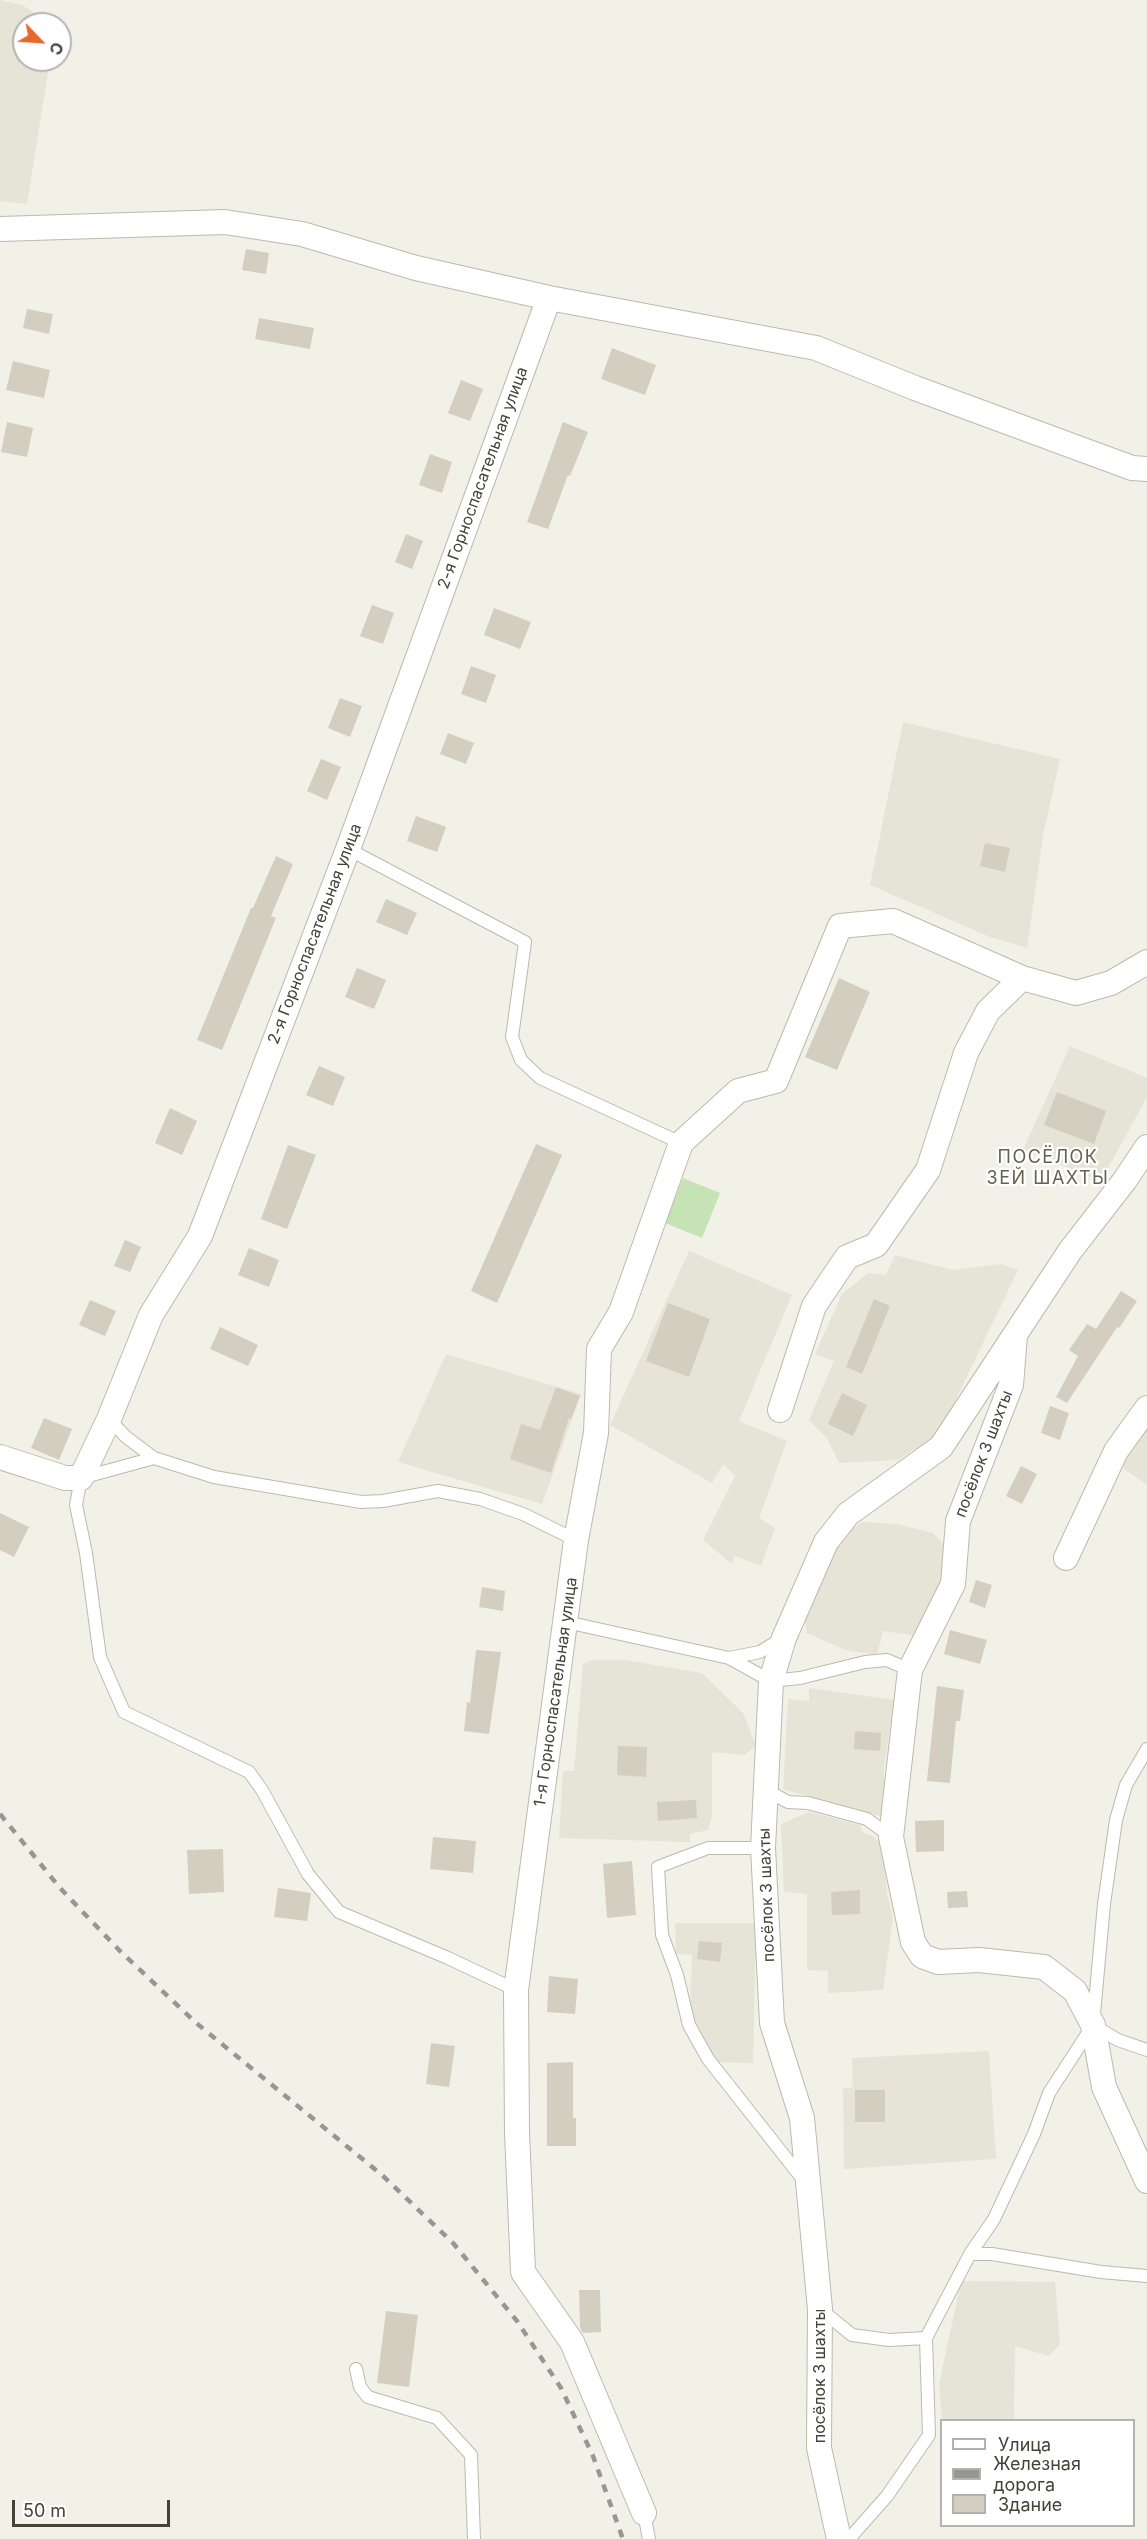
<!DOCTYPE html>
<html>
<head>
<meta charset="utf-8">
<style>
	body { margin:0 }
	#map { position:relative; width:1147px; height:2539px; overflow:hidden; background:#f2f1e8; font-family:Inter,sans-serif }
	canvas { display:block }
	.legend { position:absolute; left:940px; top:2419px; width:195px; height:108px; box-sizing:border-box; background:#fff; border:2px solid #b5b3af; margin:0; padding:8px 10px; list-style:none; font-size:18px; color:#454237 }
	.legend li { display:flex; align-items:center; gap:12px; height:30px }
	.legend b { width:30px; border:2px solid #b5b3af }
	.north { position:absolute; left:12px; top:12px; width:60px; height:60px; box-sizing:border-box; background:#fff; border:2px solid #b5b3af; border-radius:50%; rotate:115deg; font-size:16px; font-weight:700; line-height:24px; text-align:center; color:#454237 }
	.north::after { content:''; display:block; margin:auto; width:21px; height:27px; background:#e5682c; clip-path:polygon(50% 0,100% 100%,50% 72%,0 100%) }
	.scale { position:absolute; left:12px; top:2500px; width:158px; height:27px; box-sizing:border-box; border:3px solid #454237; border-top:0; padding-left:8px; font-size:18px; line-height:21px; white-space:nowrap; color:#454237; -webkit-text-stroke:4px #fff; paint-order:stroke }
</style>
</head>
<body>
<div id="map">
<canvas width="1147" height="2539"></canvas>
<ul class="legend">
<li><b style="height:8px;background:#fff"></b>Улица</li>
<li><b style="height:8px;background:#969696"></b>Железная дорога</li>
<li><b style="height:16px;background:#d3cebf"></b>Здание</li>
</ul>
<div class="north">С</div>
<div class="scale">50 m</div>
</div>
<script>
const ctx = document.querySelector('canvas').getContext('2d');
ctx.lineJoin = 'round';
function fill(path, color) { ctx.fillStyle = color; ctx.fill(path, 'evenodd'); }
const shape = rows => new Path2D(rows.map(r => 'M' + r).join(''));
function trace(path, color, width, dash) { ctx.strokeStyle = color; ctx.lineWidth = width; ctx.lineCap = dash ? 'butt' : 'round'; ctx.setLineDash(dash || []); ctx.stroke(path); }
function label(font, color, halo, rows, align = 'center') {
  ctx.font = font + ' Inter,sans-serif'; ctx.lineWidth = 4.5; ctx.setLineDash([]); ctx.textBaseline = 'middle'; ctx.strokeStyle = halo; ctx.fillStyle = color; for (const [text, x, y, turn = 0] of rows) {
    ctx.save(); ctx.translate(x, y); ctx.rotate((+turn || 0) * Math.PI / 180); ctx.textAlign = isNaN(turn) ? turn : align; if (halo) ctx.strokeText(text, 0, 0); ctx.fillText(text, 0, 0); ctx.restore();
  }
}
fill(shape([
	[0,0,22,5,41,17,39,24,24,24,24,60,50,60,27,204,0,201],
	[903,722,1060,759,1043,836,1027,948,990,937,870,885],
	[1070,1046,1147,1078,1147,1097,1101,1181,1023,1150],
	[689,1251,792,1295,739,1421,787,1441,759,1518,775,1528,761,1566,735,1556,732,1564,703,1540,735,1476,723,1464,712,1483,610,1425],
	[895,1255,953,1270,1000,1264,1018,1270,936,1441,911,1451,898,1460,839,1463,827,1438,809,1420,834,1361,815,1354,842,1294,868,1273,886,1275],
	[446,1354,581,1394,542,1504,398,1462],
	[1147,1427,1147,1485,1117,1464],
	[863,1522,897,1524,933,1533,947,1548,948,1576,918,1636,883,1631,877,1655,845,1650,807,1633,805,1620,831,1558,848,1530],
	[592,1660,625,1660,702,1673,743,1713,756,1746,744,1755,712,1752,712,1816,708,1830,690,1834,690,1842,559,1838,563,1771,574,1771,583,1664],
	[809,1688,894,1700,884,1768,884,1817,783,1789,788,1699,809,1701],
	[809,1812,860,1825,863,1833,873,1836,883,1846,887,1893,893,1918,883,1990,828,1993,828,1971,807,1970,807,1894,784,1892,781,1824],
	[675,1923,756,1923,753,2063,716,2062,694,2027,690,2009,692,1955,676,1954],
	[989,2051,996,2159,844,2169,843,2089,853,2087,852,2058],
	[961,2281,1055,2282,1060,2344,1049,2356,1015,2346,1014,2420,942,2420,939,2384]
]), '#e6e3d7');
fill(shape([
	[683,1178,720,1193,702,1238,665,1223]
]), '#c6e3b5');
fill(shape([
	[246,249,269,253,266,274,242,270],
	[27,309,53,314,49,334,23,328],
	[259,318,314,328,310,349,255,339],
	[612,348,656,365,645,395,601,379],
	[13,361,50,370,44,398,6,390],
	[461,380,483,389,470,421,448,413],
	[7,422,33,428,27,457,1,452],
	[563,422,588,432,570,476,568,475,548,529,527,522],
	[430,454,452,462,442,493,419,485],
	[406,534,423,541,412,569,395,562],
	[372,605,394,613,383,644,360,636],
	[494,608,531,622,520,649,484,635],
	[471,666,496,675,486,703,461,694],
	[340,698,362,706,350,737,328,728],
	[448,733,474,743,466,764,440,754],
	[321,759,341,767,327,800,307,791],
	[416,816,446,827,437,852,407,841],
	[985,843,1010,848,1005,872,980,866],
	[276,856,293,864,271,916,276,918,222,1050,197,1040,251,908,253,908],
	[386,899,417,913,407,935,376,922],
	[357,968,386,980,374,1009,345,997],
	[839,978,870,992,837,1070,805,1057],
	[319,1066,345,1077,333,1106,306,1095],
	[1057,1092,1106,1111,1094,1144,1044,1125],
	[170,1108,197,1121,182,1155,155,1143],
	[536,1144,562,1155,497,1303,471,1291],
	[288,1145,316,1155,287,1229,261,1219],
	[125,1240,141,1247,130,1272,114,1266],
	[249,1248,279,1260,269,1287,238,1275],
	[1121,1291,1137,1301,1119,1328,1117,1327,1067,1403,1056,1397,1078,1356,1069,1350,1087,1324,1096,1329],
	[874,1299,890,1306,862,1374,846,1367],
	[90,1300,116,1311,105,1336,79,1325],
	[668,1303,710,1319,689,1377,646,1361],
	[220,1327,258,1345,248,1366,210,1349],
	[556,1387,580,1396,571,1419,569,1418,551,1473,510,1459,521,1424,540,1430],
	[842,1393,867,1405,853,1436,828,1424],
	[1050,1406,1069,1413,1060,1440,1041,1433],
	[44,1418,72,1429,59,1460,31,1448],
	[1021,1466,1037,1474,1022,1504,1006,1496],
	[0,1513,29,1527,14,1557,0,1550],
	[976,1580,992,1585,985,1608,969,1602],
	[482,1587,505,1591,503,1611,479,1607],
	[950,1630,987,1640,980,1664,944,1654],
	[476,1650,501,1652,489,1734,464,1731,467,1702,470,1703],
	[937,1686,964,1690,960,1721,956,1721,950,1783,927,1781],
	[855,1731,881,1733,880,1751,854,1749],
	[618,1746,647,1747,646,1777,617,1775],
	[696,1800,697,1818,658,1821,657,1802],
	[944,1820,944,1851,916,1852,915,1821],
	[433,1837,476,1841,473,1873,430,1869],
	[223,1849,224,1892,189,1894,187,1850],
	[632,1861,636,1915,607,1918,603,1864],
	[278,1888,311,1893,307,1921,274,1917],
	[860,1890,860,1914,832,1915,831,1892],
	[967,1891,968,1907,948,1908,947,1892],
	[699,1941,722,1943,720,1962,697,1959],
	[549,1976,578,1979,575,2014,547,2012],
	[431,2043,455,2046,449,2087,426,2084],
	[573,2062,573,2118,576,2118,576,2146,547,2146,547,2063],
	[855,2090,885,2090,885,2122,855,2122],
	[579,2290,600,2290,601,2332,583,2333,580,2328],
	[386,2311,418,2315,409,2387,377,2383]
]), '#d3cebf');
const service = shape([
	[348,849,525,942,512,1037,521,1060,540,1078,681,1143],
	[109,1419,126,1437,154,1458],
	[566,1622,729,1658,760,1652,781,1639],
	[729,1658,771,1681,800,1678,865,1662,887,1660,910,1670],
	[766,1790,788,1802,808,1803,867,1819,891,1837],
	[763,1848,708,1848,658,1867,662,1935,677,1975,689,2025,708,2059,805,2182],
	[516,1990,448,1958,339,1912,308,1874,262,1790,249,1772,124,1712,100,1657,86,1553,76,1505,81,1478,154,1458,214,1477,361,1502,383,1501,438,1491,480,1499,523,1514,576,1540],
	[1094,2026,1118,2040,1147,2050],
	[970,2254,994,2219,1034,2134,1049,2093,1093,2025,1104,1904,1116,1820,1126,1785,1147,1749],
	[820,2309,852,2335,889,2340,926,2338],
	[356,2369,360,2387,368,2397,437,2418,471,2455,474,2539],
	[644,2513,649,2539],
	[849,2539,887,2496,929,2435,926,2338,970,2254,992,2254,1101,2272,1147,2276]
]);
const minor = shape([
	[0,229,225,222,302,234,416,268,549,298,816,348,915,388,1132,468,1147,469],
	[1015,1335,1011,1385,958,1521,953,1584,910,1670,891,1837,913,1942,922,1956,938,1962,979,1960,1044,1967,1075,1991,1093,2025,1104,2087,1147,2181],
	[780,1410,814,1306,847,1257,876,1245,928,1170,966,1053,988,1011,1022,978],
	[0,1457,65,1478,81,1478,109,1419,151,1315,200,1236,348,849,549,298],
	[1066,1558,1116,1451,1147,1408],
	[644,2513,572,2342,523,2272,517,2133,516,1990,576,1540,596,1433,599,1349,621,1312,681,1143,738,1091,776,1081,840,926,893,921,1022,978,1076,993,1111,983,1147,962],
	[839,2539,819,2448,820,2309,802,2118,772,2023,763,1848,771,1681,784,1638,826,1542,848,1514,941,1447,1070,1251,1125,1180,1147,1147]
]);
trace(service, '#bdbaab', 14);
trace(minor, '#bdbaab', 26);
trace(service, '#fff', 12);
trace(minor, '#fff', 24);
trace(shape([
	[0,1814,60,1888,120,1951,195,2022,382,2175,453,2243,517,2321,561,2388,593,2456,623,2539]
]), '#969696', 4.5, [8, 8]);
label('16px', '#454237', '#fff', [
	["2-я Горноспасательная улица",483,478,-70],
	["2-я Горноспасательная улица",315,934,-69],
	["посёлок 3 шахты",984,1454,-69],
	["1-я Горноспасательная улица",556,1692,-82],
	["посёлок 3 шахты",767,1895,-92],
	["посёлок 3 шахты",820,2376,-90]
]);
ctx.letterSpacing = '1.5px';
label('18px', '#676150', '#fff', [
	["ПОСЁЛОК",1048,1158],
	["3ЕЙ ШАХТЫ",1048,1179]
]);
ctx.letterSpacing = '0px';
</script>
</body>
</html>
